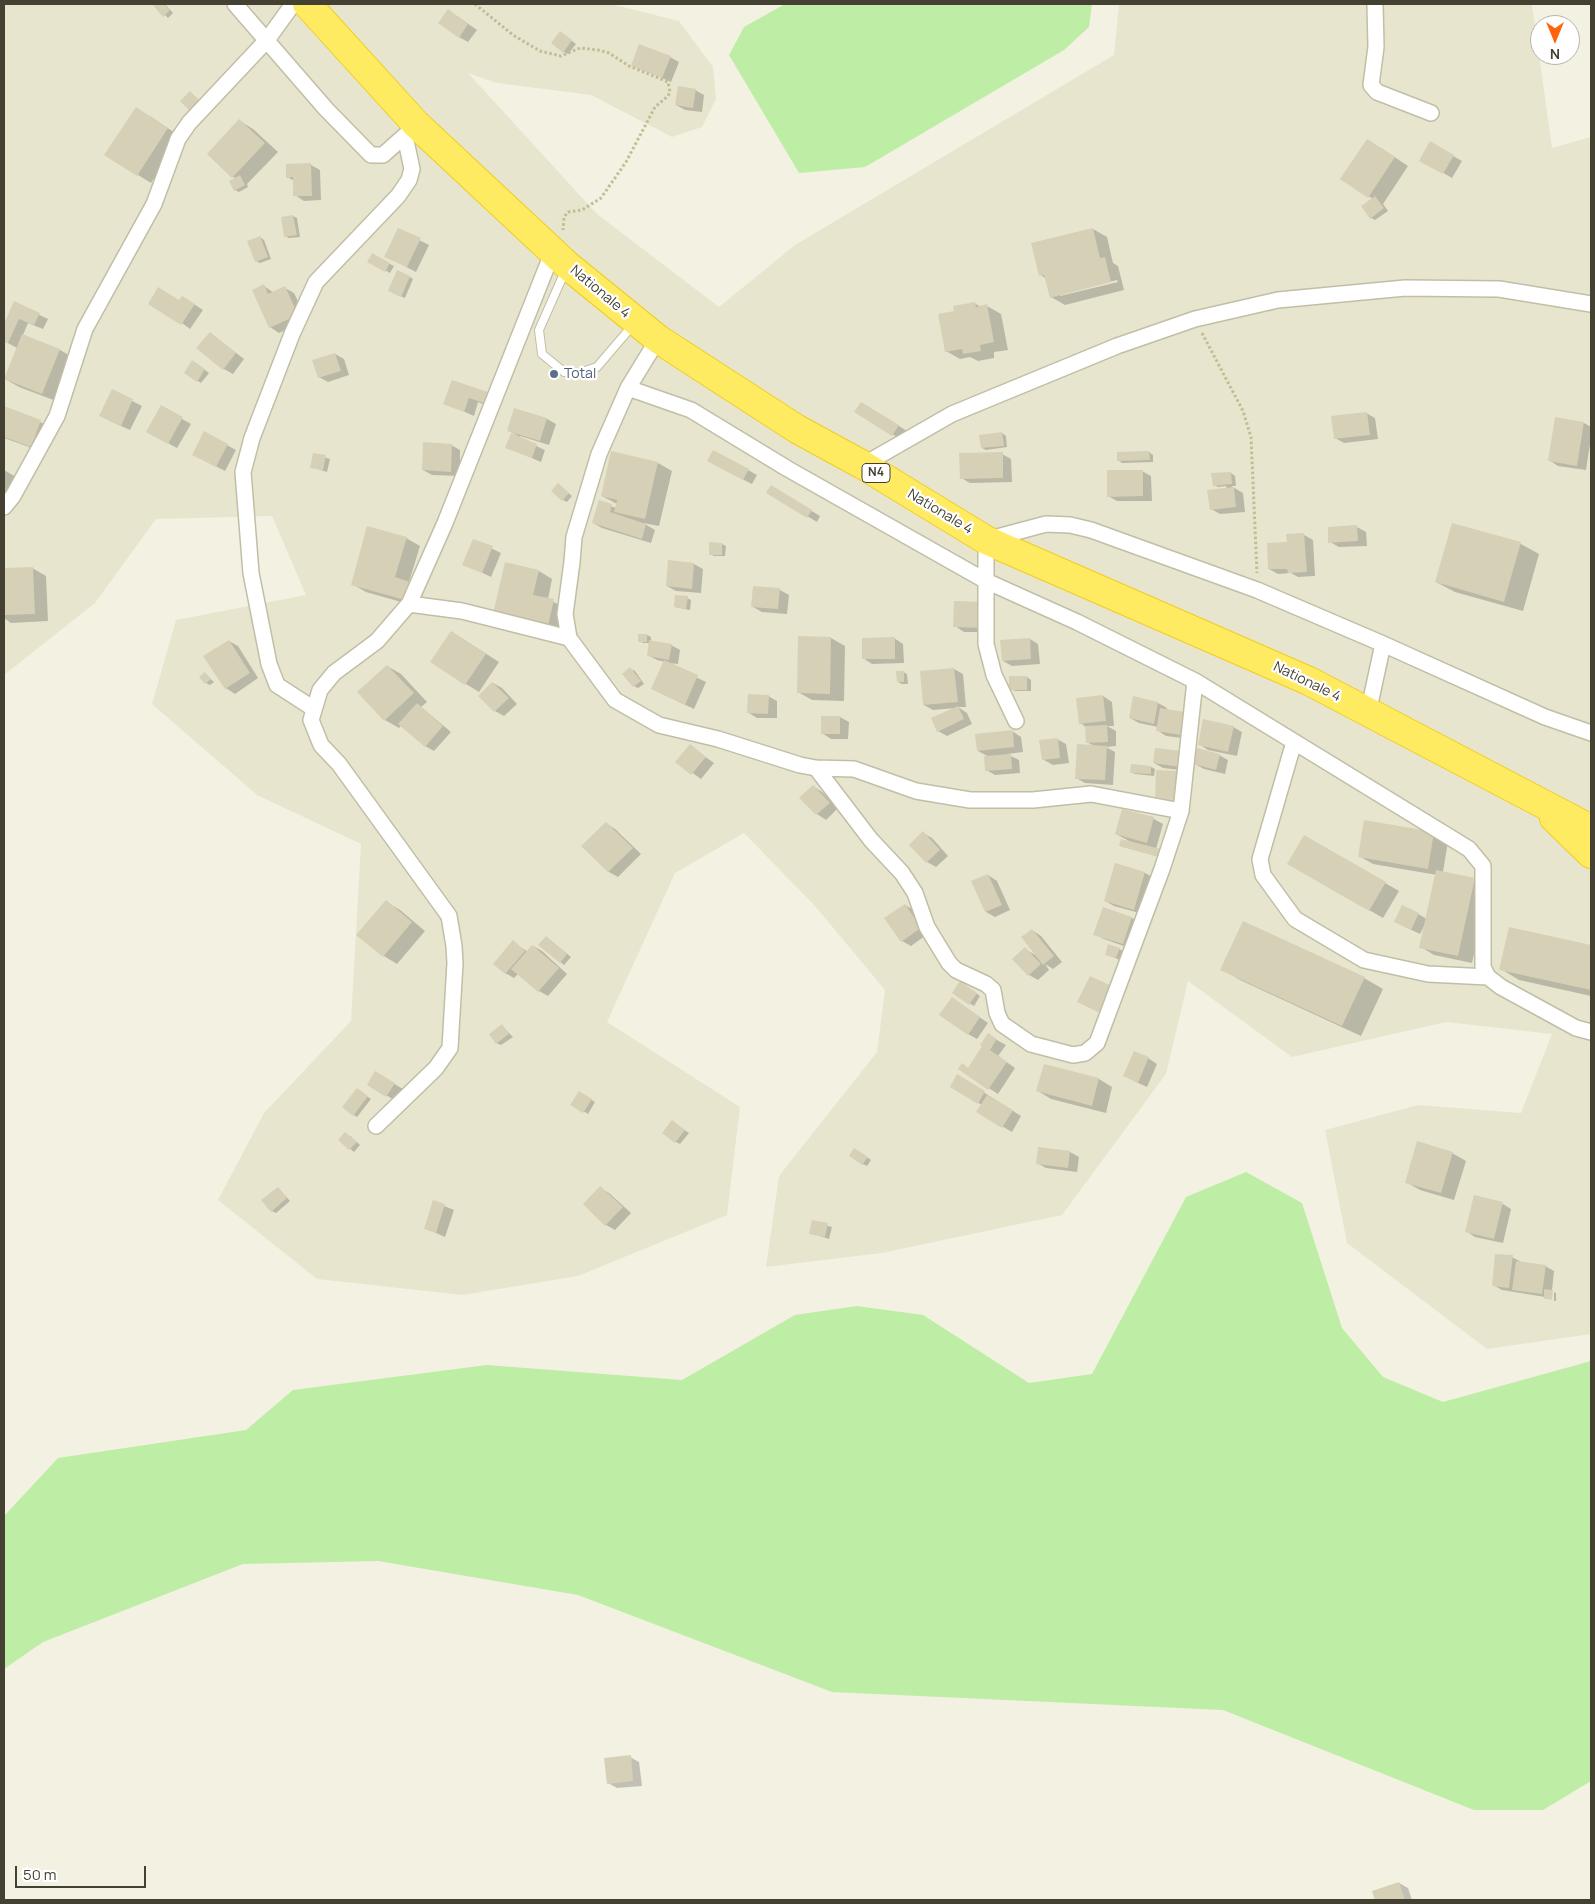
<!DOCTYPE html>
<html>
<head>
<meta charset="utf-8">
<style>
	body { margin:0 }
	#map { position:relative; width:1595px; height:1904px; overflow:hidden; background:#f3f1e2; font-family:Manrope,sans-serif }
	canvas { display:block }
	.frame { position:absolute; inset:0; border:5px solid #454132; pointer-events:none }
	.north { position:absolute; left:1530px; top:15px; width:50px; height:50px; box-sizing:border-box; background:#fff; border:1px solid #b5b3ad; border-radius:50%; rotate:180deg; font-size:14px; font-weight:700; line-height:20px; text-align:center; color:#454132 }
	.north::after { content:''; display:block; margin:auto; width:18px; height:22px; background:#ff630d; clip-path:polygon(50% 0,100% 100%,50% 72%,0 100%) }
	.scale { position:absolute; left:15px; top:1866px; width:131px; height:22px; box-sizing:border-box; border:2px solid #454132; border-top:0; padding-left:6px; font-size:15px; line-height:18px; white-space:nowrap; color:#454132; -webkit-text-stroke:4px #fff; paint-order:stroke }
</style>
</head>
<body>
<div id="map">
<canvas width="1595" height="1904"></canvas>
<div class="frame"></div>
<div class="north">N</div>
<div class="scale">50 m</div>
</div>
<script>
const ctx = document.querySelector('canvas').getContext('2d');
ctx.lineJoin = 'round';
function fill(path, color) { ctx.fillStyle = color; ctx.fill(path, 'evenodd'); }
const shape = rows => new Path2D(rows.map(r => 'M' + r).join(''));
function trace(path, color, width, dash) { ctx.strokeStyle = color; ctx.lineWidth = width; ctx.lineCap = dash ? 'butt' : 'round'; ctx.setLineDash(dash || []); ctx.stroke(path); }
function label(font, color, halo, rows, align = 'center') {
  ctx.font = font + ' Manrope,sans-serif'; ctx.lineWidth = 4.5; ctx.setLineDash([]); ctx.textBaseline = 'middle'; ctx.strokeStyle = halo; ctx.fillStyle = color; for (const [text, x, y, turn = 0] of rows) {
    ctx.save(); ctx.translate(x, y); ctx.rotate((+turn || 0) * Math.PI / 180); ctx.textAlign = isNaN(turn) ? turn : align; if (halo) ctx.strokeText(text, 0, 0); ctx.fillText(text, 0, 0); ctx.restore();
  }
}
fill(shape([
	[4,4,611,4,679,21,713,67,716,99,702,127,672,137,591,95,497,83,468,73,597,214,719,307,795,245,1114,55,1119,4,1532,4,1552,148,1591,137,1591,1334,1487,1349,1347,1243,1325,1130,1418,1105,1521,1113,1552,1034,1446,1022,1292,1057,1188,981,1166,1074,1062,1215,882,1253,766,1267,779,1176,877,1052,885,990,815,906,744,833,675,873,607,1022,740,1107,727,1215,578,1276,462,1295,317,1279,218,1200,264,1113,351,1021,361,844,257,795,152,704,176,620,306,595,272,516,156,519,95,603,4,675]
]), '#e8e5cf');
fill(shape([
	[785,4,1092,4,1089,27,1064,50,865,167,799,173,729,55,744,27],
	[1246,1172,1302,1203,1342,1328,1383,1377,1443,1402,1591,1361,1591,1781,1543,1810,1474,1810,1223,1710,832,1692,578,1595,378,1561,243,1564,43,1642,4,1669,4,1516,58,1458,246,1430,293,1390,487,1365,682,1380,795,1315,857,1306,923,1315,1029,1383,1092,1374,1186,1197]
]), '#beeda5');
fill(shape([
	[154,4,165,4,173,13,168,18],
	[457,16,477,30,468,42,459,37],
	[564,35,576,44,568,54,564,52],
	[670,57,679,62,671,82,633,65],
	[695,90,704,95,702,112,685,110,676,105],
	[150,116,181,137,151,183,138,175],
	[240,121,253,129,278,152,247,184,248,187,239,192,235,190,236,178,233,177],
	[1430,143,1462,161,1452,178,1421,160],
	[1381,148,1408,166,1383,204,1388,211,1375,220,1371,218,1373,199,1341,178],
	[311,165,320,170,321,200,304,201,295,195,294,181,288,177],
	[293,216,297,218,300,237,289,238,285,236],
	[1093,229,1107,237,1113,263,1118,266,1124,290,1065,305,1051,297,1046,279,1041,275],
	[1117,280,1118,282,1060,296,1060,294],
	[399,230,429,245,416,272,395,261],
	[260,237,264,240,271,259,260,263,256,261],
	[372,255,394,266,390,273,369,261],
	[410,277,413,279,405,298,393,293],
	[264,286,274,293,285,288,294,293,307,320,279,333,270,327,253,291],
	[183,297,203,310,190,329,182,323,180,302],
	[14,303,48,319,43,329,28,323,23,335,60,350,74,358,56,401,19,387,5,379,17,348,4,341,4,327],
	[974,303,981,307,987,306,1001,314,1008,350,994,352,994,358,978,361,970,357,960,359,946,351,955,312],
	[210,333,244,359,233,374,224,369],
	[335,354,344,359,349,375,328,382,319,377],
	[197,364,209,373,201,383,185,373],
	[452,381,488,394,496,399,493,408,478,402,474,416,445,403],
	[113,391,142,406,130,430,110,421],
	[4,407,49,426,40,451,4,438],
	[161,407,191,424,177,448,147,432],
	[870,408,907,431,902,440,856,412],
	[515,410,547,419,556,424,549,445,520,436,519,438,545,450,541,462,506,447,518,436,508,430],
	[1366,413,1375,418,1378,439,1344,443,1335,438],
	[1556,418,1584,423,1591,427,1591,438,1586,470,1558,466,1549,460],
	[205,433,236,450,225,471,202,459],
	[1002,433,1006,436,1007,447,986,450,982,448],
	[451,445,460,450,460,476,432,475,423,470],
	[1149,452,1153,455,1153,462,1122,463,1118,460,1118,453],
	[314,454,330,459,327,472,311,467],
	[1002,454,1011,459,1012,482,970,483,961,478],
	[658,463,672,471,659,526,643,523,655,530,651,543,602,528,593,523,600,502,616,508,617,504,602,496],
	[717,466,748,470,757,475,752,484],
	[4,470,16,477,4,499],
	[1142,471,1151,476,1152,501,1117,501,1108,496],
	[1231,473,1235,476,1236,486,1231,486,1243,493,1245,512,1220,514,1211,509,1227,489,1226,486,1218,487,1214,485],
	[559,485,572,496,567,502,563,500],
	[771,486,820,516,817,522,767,492],
	[1453,524,1521,544,1539,554,1523,611,1455,592,1436,582],
	[1357,527,1366,532,1367,546,1339,547,1330,542],
	[1288,535,1304,535,1313,540,1315,576,1298,577,1291,573,1278,574,1269,569,1288,544],
	[406,538,420,546,409,582,424,591,419,607,366,592,352,584],
	[474,540,501,553,491,577,464,564],
	[722,544,726,546,725,556,714,556,710,554],
	[669,562,694,564,703,569,701,593,676,591,667,586],
	[32,568,46,576,48,621,11,623,4,618,4,569],
	[539,571,552,579,548,599,567,609,561,638,507,626],
	[780,590,789,595,787,614,762,612,753,607],
	[687,598,691,600,690,610,675,607],
	[955,603,992,632,964,632,955,626],
	[452,632,499,662,479,692,466,684],
	[639,635,647,635,651,637,651,642,671,645,680,650,678,664,667,663,706,682,694,709,652,689,665,662,657,660,648,655,650,643,643,643,639,641],
	[831,638,845,646,844,701,812,700,798,692],
	[894,638,903,644,904,663,872,664,863,658],
	[1030,639,1038,644,1040,664,1012,666,1003,661],
	[229,641,238,646,258,678,235,694,226,688],
	[387,666,401,674,427,702,421,707,451,732,434,751,425,746,402,725,399,728,385,720],
	[631,669,635,671,644,684,638,688,634,686],
	[954,669,963,674,966,707,958,707,967,713,972,724,947,736,938,731,956,708,933,710,924,705,921,672],
	[903,672,907,674,908,684,902,684,898,682],
	[205,674,214,682,210,685,206,683],
	[1027,677,1031,680,1031,691,1015,691,1011,689],
	[493,683,502,688,517,704,504,716,495,711],
	[768,696,777,701,777,718,757,718,749,713],
	[1103,696,1112,702,1114,726,1107,726,1116,731,1116,746,1106,747,1115,752,1113,785,1085,783,1076,778,1094,746,1087,742,1086,727,1080,723],
	[1158,703,1167,708,1166,711,1193,719,1190,739,1166,736,1157,730,1158,727,1139,723,1130,718],
	[840,717,849,722,848,739,831,739,822,733],
	[1233,727,1242,732,1237,756,1208,750,1199,744],
	[1012,731,1021,737,1023,752,1007,754,1019,760,1020,773,995,775,986,770,989,757,978,751],
	[1057,739,1066,744,1069,763,1053,765,1044,760],
	[690,746,714,763,701,779,677,762],
	[1219,755,1228,760,1225,774,1204,769,1195,764],
	[1190,757,1188,771,1163,768,1154,763],
	[1151,767,1155,769,1154,776,1135,774,1131,772],
	[1158,771,1176,772,1185,777,1184,806,1166,805],
	[813,786,822,792,838,808,826,820,817,814,801,798],
	[1123,810,1154,819,1163,824,1156,849,1163,858,1120,846,1129,841,1116,834],
	[606,823,615,829,641,854,618,877,609,872,583,846],
	[923,833,932,838,948,856,936,867,927,862,910,845],
	[1434,833,1448,841,1443,872,1475,879,1489,887,1472,963,1434,955,1421,947,1425,924,1420,934,1405,927,1418,914,1427,919,1437,875,1373,864,1359,856],
	[1305,837,1399,891,1383,918,1289,864],
	[865,842,874,851,872,852,868,850,863,844],
	[1116,865,1145,873,1154,878,1143,914,1114,906,1105,901],
	[988,875,997,881,1010,910,995,917,986,912],
	[386,902,400,910,425,931,397,964,384,956],
	[905,905,914,910,929,933,911,946,902,941],
	[1104,908,1132,918,1141,923,1132,949,1104,939,1095,934],
	[1509,929,1591,947,1591,996,1519,980,1501,969],
	[1032,930,1041,936,1062,962,1053,969,1045,964,1049,970,1038,980,1029,975,1025,949,1037,956],
	[550,940,571,957,564,965,540,945],
	[513,942,528,952,533,946,542,951,567,974,548,996,539,991,519,973,514,978,505,973],
	[1119,949,1123,951,1120,960,1110,956],
	[1222,969,1364,978,1383,989,1361,1036,1240,980],
	[964,985,980,996,974,1006,953,993],
	[961,1004,988,1023,977,1039,968,1034],
	[502,1026,513,1037,501,1045,496,1043],
	[988,1035,1006,1045,998,1056,1015,1068,998,1094,959,1069,968,1069,984,1045],
	[1148,1058,1157,1064,1147,1087,1134,1081],
	[376,1073,403,1089,396,1101,369,1085],
	[958,1076,1021,1116,1012,1132,978,1112,982,1105,951,1087],
	[1099,1079,1112,1087,1106,1113,1051,1099,1038,1091],
	[361,1092,371,1099,357,1117,354,1115],
	[580,1093,595,1102,588,1114,572,1104],
	[676,1124,689,1133,680,1144,676,1142],
	[350,1136,360,1145,354,1152,339,1140],
	[1039,1148,1070,1152,1079,1157,1077,1172,1046,1168,1037,1163],
	[859,1152,871,1160,867,1166,863,1164],
	[1452,1153,1466,1161,1454,1200,1420,1190,1406,1182],
	[278,1188,290,1201,276,1213,272,1211],
	[600,1188,609,1193,631,1213,615,1230,606,1225],
	[434,1202,454,1210,445,1237,425,1228],
	[1503,1204,1511,1209,1503,1243,1475,1237,1466,1231],
	[813,1222,832,1227,829,1239,811,1233],
	[1512,1257,1521,1262,1545,1266,1554,1271,1551,1300,1545,1297,1502,1290,1493,1285],
	[1554,1292,1556,1293,1556,1301,1554,1301],
	[630,1757,639,1762,642,1786,617,1788,608,1783],
	[1399,1883,1408,1888,1412,1900,1376,1900,1373,1892]
]), '#0003');
fill(shape([
	[152,4,164,4,170,10,163,17],
	[448,9,468,24,459,38,438,23],
	[560,31,572,40,563,53,551,43],
	[639,44,671,56,662,78,631,66],
	[678,86,696,89,693,108,675,105],
	[190,91,205,106,195,116,180,101],
	[136,107,168,128,137,176,104,155],
	[239,119,265,143,232,178,207,154],
	[1367,139,1395,157,1368,198,1340,179],
	[1430,141,1454,155,1443,174,1419,161],
	[311,163,312,196,293,196,293,177,286,178,286,164],
	[240,175,245,185,234,191,229,181],
	[1375,196,1384,208,1370,219,1361,206],
	[293,215,297,235,284,237,281,217],
	[398,228,421,238,407,267,384,257],
	[1093,228,1100,258,1105,257,1111,282,1050,298,1044,275,1039,276,1031,243],
	[260,236,268,257,255,262,247,241],
	[372,253,390,263,385,272,367,262],
	[397,270,410,276,401,297,388,291],
	[264,284,268,294,285,286,298,315,269,328,252,290],
	[158,287,179,300,182,296,195,304,181,325,148,304],
	[14,301,40,313,34,325,19,319,8,343,4,342,4,324],
	[975,302,976,307,987,304,994,342,980,345,981,351,963,354,962,349,945,352,938,314,954,311,953,306],
	[210,332,236,353,223,370,196,348],
	[22,334,60,349,42,394,4,379],
	[335,353,341,371,318,378,312,360],
	[192,360,205,369,197,382,184,373],
	[452,380,488,392,484,403,469,398,464,412,443,404],
	[112,389,133,399,121,426,99,416],
	[861,402,899,425,892,436,854,412],
	[161,405,183,417,168,444,146,432],
	[4,406,41,420,31,447,4,437],
	[514,408,547,418,540,441,507,431],
	[1367,412,1370,435,1334,439,1331,416],
	[1555,417,1584,422,1577,466,1548,461],
	[204,431,228,444,216,467,192,455],
	[1002,432,1004,446,981,448,979,435],
	[511,433,537,444,532,458,505,448],
	[423,442,452,444,451,472,422,470],
	[713,450,749,469,743,480,707,461],
	[611,451,658,462,645,519,614,512,617,500,601,496],
	[1149,451,1150,460,1117,461,1117,452],
	[1003,452,1003,478,960,479,959,453],
	[313,453,326,455,323,470,310,468],
	[1107,470,1143,470,1143,496,1107,497],
	[1231,472,1232,484,1213,486,1211,473],
	[558,483,569,493,562,501,551,491],
	[771,485,812,510,807,518,766,493],
	[1234,487,1236,507,1210,510,1207,490],
	[599,500,612,504,610,512,646,524,642,539,592,523],
	[1452,523,1521,542,1504,602,1435,582],
	[1357,525,1358,541,1328,543,1328,527],
	[367,526,407,537,395,577,410,582,405,600,351,585],
	[1304,533,1307,572,1288,573,1287,569,1268,569,1267,543,1287,542,1286,534],
	[473,539,493,546,482,573,462,565],
	[709,542,722,543,722,555,709,555],
	[668,560,694,563,692,589,666,586],
	[505,562,539,570,533,595,554,599,547,631,492,618],
	[33,567,35,614,4,615,4,568],
	[753,586,780,588,778,609,751,607],
	[675,595,688,596,686,609,674,607],
	[954,601,984,602,983,628,953,627],
	[451,631,486,654,465,685,430,662],
	[638,634,647,634,647,642,638,642],
	[798,636,831,637,830,694,797,693],
	[895,637,895,659,862,659,862,638],
	[1030,638,1031,659,1002,661,1000,640],
	[229,640,250,673,225,689,203,656],
	[649,640,672,644,669,660,647,656],
	[664,660,698,675,685,705,651,689],
	[387,665,414,693,384,721,357,692],
	[630,667,641,681,633,687,622,674],
	[954,668,958,702,923,705,920,671],
	[896,671,904,671,904,682,897,682],
	[205,672,211,679,205,684,199,677],
	[1009,676,1027,676,1027,690,1009,690],
	[492,682,509,698,494,712,478,696],
	[748,694,769,695,768,714,747,713],
	[1103,695,1106,721,1079,724,1076,698],
	[1133,696,1158,702,1154,724,1129,718],
	[417,703,443,726,425,747,398,724],
	[958,706,964,719,937,732,931,718],
	[1160,708,1185,712,1181,735,1156,731],
	[821,716,840,716,840,734,821,734],
	[1203,719,1234,726,1228,752,1198,745],
	[1107,725,1108,742,1086,743,1085,726],
	[1013,730,1014,747,977,751,975,734],
	[1058,738,1060,758,1042,760,1039,740],
	[690,744,706,757,691,775,675,762],
	[1077,744,1107,746,1105,780,1075,779],
	[1155,748,1182,751,1180,767,1153,763],
	[1197,748,1220,754,1216,770,1194,764],
	[1011,754,1012,769,985,771,984,756],
	[1131,764,1151,766,1151,774,1130,773],
	[1156,770,1176,771,1175,802,1155,801],
	[813,785,830,803,816,815,799,798],
	[1122,809,1154,817,1147,843,1115,834],
	[1364,820,1434,832,1428,869,1358,857],
	[606,822,633,848,608,872,581,846],
	[923,831,940,850,926,863,909,845],
	[1304,835,1386,882,1369,911,1287,864],
	[1121,839,1161,849,1159,857,1119,846],
	[1115,863,1145,872,1134,910,1104,901],
	[1436,870,1475,878,1458,956,1419,948],
	[988,874,1002,905,985,912,971,881],
	[386,900,412,922,383,957,356,935],
	[905,904,921,928,901,942,884,918],
	[1402,905,1419,913,1411,930,1394,922],
	[1103,907,1132,917,1123,944,1093,935],
	[1243,921,1365,977,1342,1026,1220,970],
	[1509,927,1591,945,1591,990,1499,970],
	[1032,929,1054,956,1043,965,1021,937],
	[546,936,567,954,560,963,538,945],
	[513,940,525,951,505,974,493,964],
	[1108,944,1120,948,1116,958,1105,955],
	[532,945,559,968,538,992,511,969],
	[1025,947,1041,964,1028,976,1012,959],
	[1090,976,1114,987,1100,1013,1077,1002],
	[960,981,977,993,969,1005,952,993],
	[952,997,980,1017,968,1035,939,1015],
	[502,1024,509,1034,496,1044,489,1034],
	[988,1033,997,1039,990,1050,1007,1062,988,1090,958,1069,962,1063,968,1068,982,1046,980,1045],
	[1134,1051,1149,1057,1138,1083,1123,1076],
	[1044,1064,1099,1078,1092,1106,1036,1091],
	[375,1071,395,1083,386,1097,367,1085],
	[957,1074,985,1091,978,1104,950,1087],
	[357,1088,368,1096,353,1116,342,1107],
	[579,1091,592,1099,583,1113,570,1105],
	[987,1095,1013,1110,1002,1128,976,1112],
	[672,1120,685,1130,675,1143,662,1133],
	[345,1132,357,1142,349,1150,338,1140],
	[1417,1141,1453,1152,1441,1193,1405,1183],
	[1038,1147,1070,1151,1068,1168,1036,1164],
	[854,1148,868,1157,862,1165,849,1156],
	[600,1186,623,1207,605,1226,583,1204],
	[278,1187,287,1198,271,1212,261,1200],
	[1474,1195,1503,1202,1494,1239,1465,1232],
	[433,1200,445,1204,436,1233,424,1229],
	[812,1220,828,1223,825,1237,809,1234],
	[1495,1254,1513,1255,1509,1288,1492,1286],
	[1516,1261,1546,1265,1542,1294,1512,1290],
	[1544,1289,1553,1290,1552,1299,1544,1299],
	[631,1755,633,1781,607,1784,604,1758],
	[1399,1882,1405,1900,1375,1900,1372,1891]
]), '#d5d0b6');
const lane = shape([
	[566,269,539,330,542,354,564,372,579,373,597,367,633,325]
]);
const street = shape([
	[235,4,326,109,371,155,383,155,411,130],
	[1375,4,1376,47,1371,85,1377,92,1431,113],
	[658,339,628,388,599,454,574,537,572,562,565,614,569,638,615,700,659,725,718,739,800,765,816,768,854,769,916,791,970,800,1033,800,1091,794,1181,811],
	[628,388,691,410,788,469,986,581,1077,622,1195,681,1469,849,1483,866,1483,967,1488,977,1501,987,1576,1028,1591,1032],
	[863,465,952,414,1117,346,1195,319,1278,300,1405,288,1499,289,1591,304],
	[4,507,13,496,57,416,85,329,154,204,178,139,189,123,267,40,293,4],
	[409,604,462,611,569,638],
	[314,709,277,685,269,664,251,573,243,472,252,438,292,334,316,282,398,196,409,180,412,169,405,136],
	[1368,713,1383,644],
	[1016,721,994,675,986,644,986,540,1046,524,1070,525,1091,530,1257,590,1383,644,1545,717,1591,733],
	[1294,742,1260,859,1263,875,1295,919,1364,960,1428,974,1488,977],
	[816,768,871,840,902,873,915,893,927,927,949,963,956,970,986,984,993,990,997,1013,1002,1024,1031,1044,1073,1055,1085,1053,1097,1043,1162,869,1181,811,1195,681],
	[376,1126,436,1068,450,1048,455,963,454,946,449,916,339,764,321,745,311,720,320,690,334,673,377,641,409,604,445,523,553,251]
]);
const highway = shape([
	[307,4,416,124,567,265,658,339,797,429,863,465,986,540,1309,681,1591,829],
	[1554,818,1591,854]
]);
trace(lane, '#c2bea6', 10);
trace(street, '#c2bea6', 18);
trace(highway, '#efcd20', 30);
trace(shape([
	[475,4,513,35,540,51,561,56,580,48,598,50,609,53,629,66,668,82,670,92,668,96,655,107,626,162,601,198,582,210,568,212,564,217,563,230],
	[1202,333,1243,411,1251,437,1257,573]
]), '#c3bc93', 3, [2.5, 2.5]);
trace(lane, '#fff', 8);
trace(street, '#fff', 15);
trace(highway, '#ffeb61', 28);
for (const [x, y, r, color] of [
	[554,374,5,"#5c6f8a"]
]) { const dot = new Path2D(); dot.arc(x, y, r, 0, 2 * Math.PI); ctx.fillStyle = color; ctx.fill(dot); trace(dot, '#fff', 2); }
for (const [x, y, w] of [
	[876,473,28]
]) { const box = new Path2D(); box.roundRect(x - w / 2, y - 9.5, w, 19, 4); ctx.fillStyle = '#fff'; ctx.fill(box); trace(box, '#454132', 1); }
label('bold 12px', '#454132', null, [
	["N4",876,473]
]);
label('14px', '#454132', '#fff', [
	["Nationale 4",600,292,40],
	["Nationale 4",940,512,31],
	["Nationale 4",1307,682,26]
]);
label('14px', '#4e5e75', '#fff', [
	["Total",564,374]
], 'left');
</script>
</body>
</html>
